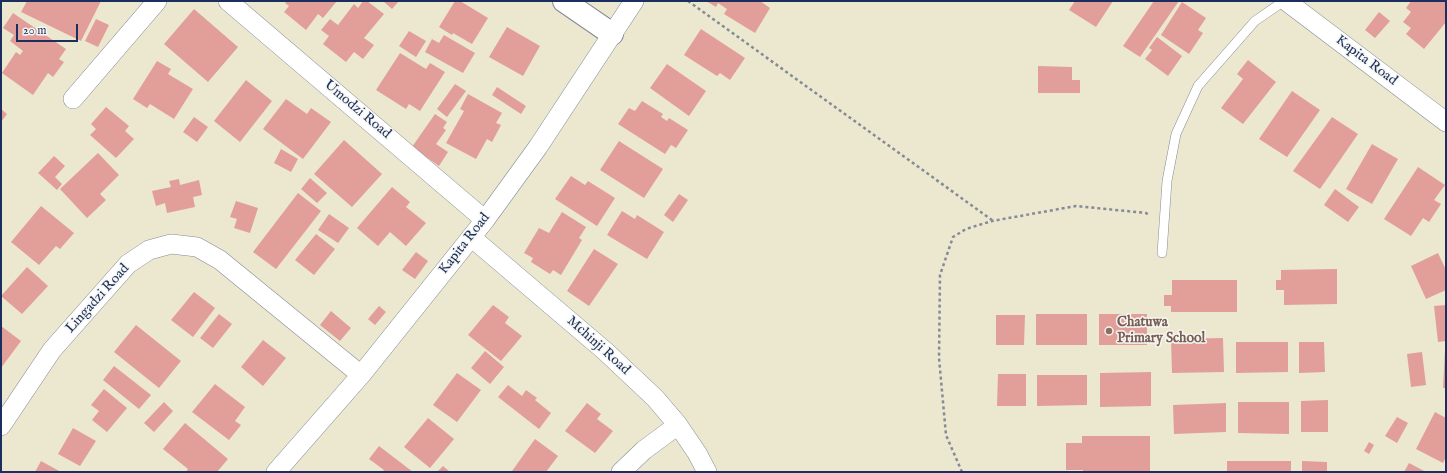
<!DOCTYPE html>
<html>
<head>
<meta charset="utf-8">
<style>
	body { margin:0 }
	#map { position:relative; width:1447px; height:473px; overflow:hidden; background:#ece7cf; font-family:"IM FELL English",serif }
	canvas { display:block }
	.frame { position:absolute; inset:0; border:2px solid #1b2f5e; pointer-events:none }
	.scale { position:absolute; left:16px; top:24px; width:62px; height:18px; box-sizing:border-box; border:2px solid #1b2f5e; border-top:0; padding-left:5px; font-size:12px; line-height:14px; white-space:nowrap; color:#1b2f5e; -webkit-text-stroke:3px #f6f6f2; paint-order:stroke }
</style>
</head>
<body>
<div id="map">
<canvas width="1447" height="473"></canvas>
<div class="frame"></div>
<div class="scale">20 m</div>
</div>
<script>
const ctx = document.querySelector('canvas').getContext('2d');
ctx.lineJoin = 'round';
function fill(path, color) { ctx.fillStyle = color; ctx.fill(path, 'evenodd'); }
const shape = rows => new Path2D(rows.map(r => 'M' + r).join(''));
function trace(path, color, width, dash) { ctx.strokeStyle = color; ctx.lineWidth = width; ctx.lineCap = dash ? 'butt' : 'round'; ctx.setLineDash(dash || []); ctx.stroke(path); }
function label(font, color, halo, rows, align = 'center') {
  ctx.font = font + ' "IM FELL English",serif'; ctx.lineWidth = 3; ctx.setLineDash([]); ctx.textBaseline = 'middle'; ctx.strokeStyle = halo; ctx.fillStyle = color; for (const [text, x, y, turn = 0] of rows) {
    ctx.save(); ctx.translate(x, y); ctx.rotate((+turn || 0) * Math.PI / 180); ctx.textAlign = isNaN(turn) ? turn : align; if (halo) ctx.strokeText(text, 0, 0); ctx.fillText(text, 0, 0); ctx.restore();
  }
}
fill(shape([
	[27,1,101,1,81,41,21,12],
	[287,1,337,1,323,18,318,14,306,30,284,12,289,6,285,3],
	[363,1,367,1,384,14,364,38,374,45,363,59,354,52,346,62,323,44,329,36,321,30,330,19,338,25,354,4,358,8],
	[383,1,399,1,392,9],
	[455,1,460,1,488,18,472,44,453,33,452,35,439,27],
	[706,1,760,1,770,8,755,33,724,14,727,9,718,3,716,7],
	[1075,1,1113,1,1096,27,1069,10],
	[1154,1,1179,1,1140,57,1123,46],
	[1411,1,1446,1,1446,22,1424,49,1406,34,1411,28,1403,22,1411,12,1406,8],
	[1182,2,1206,18,1198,30,1203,33,1189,54,1161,35],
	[194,9,238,47,208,82,164,44],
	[1379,12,1390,21,1375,38,1365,30],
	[13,13,66,49,59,59,64,62,53,77,48,73,33,95,2,73,16,52,20,55,23,51,10,41,14,35,3,28],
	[96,19,109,25,98,47,85,41],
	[507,27,540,46,523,76,489,57],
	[701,29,745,58,730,80,720,73,717,76,684,55],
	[409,31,426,41,416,57,399,46],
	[444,35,475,53,463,73,425,52,432,39,439,43],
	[1157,37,1182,56,1168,76,1145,59,1152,50,1149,48],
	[400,53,426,69,430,63,445,72,420,111,409,104,406,109,376,90],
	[1248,60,1276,82,1243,124,1221,108,1243,79,1237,74],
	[157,61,171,69,168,74,193,89,174,119,150,104,147,108,133,99],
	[667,64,706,91,689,116,650,88],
	[1038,66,1072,67,1072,80,1080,80,1080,93,1038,93],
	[246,80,272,101,240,142,214,121],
	[455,84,466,91,447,117,437,109],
	[497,87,526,106,521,114,492,95],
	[1292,91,1320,110,1287,157,1259,139],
	[468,94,502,113,496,123,501,125,492,142,487,139,476,159,446,143,464,111,460,109],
	[286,99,307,114,311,108,331,122,303,159,263,129],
	[642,101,663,114,661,117,667,121,669,118,688,130,676,148,671,145,665,154,618,124,629,108,635,111],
	[106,107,129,126,125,131,134,139,116,158,90,135,96,129,91,124],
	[1,109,7,114,1,122],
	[435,114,447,122,443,128,446,130,436,144,448,152,439,166,412,147],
	[194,117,208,127,197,142,183,132],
	[1332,117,1358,134,1320,189,1293,171],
	[344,140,382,174,352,207,314,174],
	[619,141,663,169,644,198,600,170],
	[1372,144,1398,159,1372,204,1346,189],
	[281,149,298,159,291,172,274,163],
	[98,153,119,175,100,194,106,200,87,218,60,189],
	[54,156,65,166,55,177,62,184,57,190,38,173],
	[1418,167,1445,185,1434,200,1441,204,1429,222,1423,218,1411,236,1384,219],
	[571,176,585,185,588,181,615,198,597,226,555,199],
	[310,178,327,193,317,203,301,189],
	[179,179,180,185,199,180,202,195,193,197,195,207,167,213,165,203,156,206,152,191,171,187,169,181],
	[392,187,410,202,406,207,426,223,406,246,390,232,378,246,357,228],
	[1335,189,1359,207,1348,222,1324,205],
	[298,193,321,211,276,269,253,252],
	[679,194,688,200,673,222,664,215],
	[236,201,258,208,250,233,234,228,237,219,230,217],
	[41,206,74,233,60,249,56,246,39,265,11,242],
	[622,211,635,219,637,215,664,232,647,259,607,235],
	[562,212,586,227,579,238,582,240,561,275,553,270,550,274,531,262,533,258,524,253,539,228,549,233],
	[329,214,349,228,338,243,318,230],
	[316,234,335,249,314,275,295,260],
	[594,249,618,264,589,306,567,291],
	[416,252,428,261,415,279,402,270],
	[1438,253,1446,270,1446,290,1426,299,1411,266],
	[27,267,48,286,22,314,1,296],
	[1337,269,1337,304,1284,305,1284,290,1276,290,1276,280,1281,280,1281,270],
	[1172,280,1237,280,1237,312,1171,312,1171,306,1164,306,1164,295,1172,295],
	[194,292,215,308,193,337,171,320],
	[493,305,509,317,505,323,522,336,501,361,468,335],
	[1446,305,1446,341,1438,342,1434,306],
	[379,306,386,312,375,325,368,319],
	[331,311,351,328,340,341,320,325],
	[219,314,232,324,213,348,200,338],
	[1036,314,1087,314,1087,345,1036,345],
	[1099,314,1147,314,1147,345,1099,345],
	[996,315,1025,315,1024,345,996,345],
	[136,325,181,361,159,388,114,352],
	[1,326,21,341,1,368],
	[1223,338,1224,372,1172,373,1171,339],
	[263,340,286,358,263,386,241,367],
	[1236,342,1288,342,1288,372,1236,373],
	[1299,342,1324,342,1325,372,1299,373],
	[1445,350,1446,350,1446,388,1443,388],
	[485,351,504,367,490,384,471,368],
	[1422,352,1426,385,1411,387,1407,354],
	[114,366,151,395,139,409,103,380],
	[1151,372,1151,406,1100,407,1100,373],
	[457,373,481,390,457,422,433,405],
	[998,374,1026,374,1026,406,997,406],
	[1037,375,1087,375,1087,405,1037,406],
	[215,384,245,407,235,421,241,425,229,440,192,412],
	[508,385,522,396,526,390,537,398,535,400,551,413,539,429,498,397],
	[104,389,127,408,107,432,92,420,99,411,91,405],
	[1328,400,1328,432,1301,432,1301,401],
	[164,402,173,411,154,432,144,423],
	[1238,402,1289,402,1289,434,1238,433],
	[587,403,601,414,597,419,613,431,595,453,565,431],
	[1226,403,1226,432,1174,434,1173,405],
	[1435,412,1446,418,1446,457,1443,463,1416,449],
	[1397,417,1408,423,1397,443,1385,436],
	[428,418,454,439,430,468,404,447],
	[185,423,228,459,217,472,186,472,188,469,163,449],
	[73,428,96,441,80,466,58,454],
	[1082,436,1150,436,1150,471,1083,472,1083,470,1066,470,1066,443,1082,443],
	[535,439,558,456,546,472,514,472,512,471],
	[1369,442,1374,445,1369,454,1364,451],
	[379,446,413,472,382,472,384,470,369,459],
	[41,461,61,472,35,472],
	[1227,461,1291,461,1291,472,1227,472],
	[1302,461,1327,462,1327,472,1302,472],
	[1409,463,1426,472,1404,472],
	[443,466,450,472,437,472]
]), '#e29f9a');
const lane = shape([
	[1162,253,1167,181,1176,134,1198,86,1255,21,1284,1]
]);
const street = shape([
	[228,1,485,220],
	[1286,1,1446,122],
	[73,99,157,1],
	[471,237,605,351,655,398,678,425,697,453,707,472],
	[1,426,52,350,128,264,149,250,171,244,197,247,220,260,361,375],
	[276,472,361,375,485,220,538,147,634,1],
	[621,472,644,450,678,425]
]);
const secondary = shape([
	[564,1,612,34]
]);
trace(lane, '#848b96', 10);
trace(street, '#848b96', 20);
trace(secondary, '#848b96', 24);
trace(shape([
	[688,1,992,220],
	[962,472,946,435,939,358,940,275,953,237,966,229,992,221,1076,206,1146,213,1150,216]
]), '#848b96', 2.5, [3, 3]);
trace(lane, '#fff', 9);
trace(street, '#fff', 19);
trace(secondary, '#fff', 22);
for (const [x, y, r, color] of [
	[1109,331,4,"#8d6e63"]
]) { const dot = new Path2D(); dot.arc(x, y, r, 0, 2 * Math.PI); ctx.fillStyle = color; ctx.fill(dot); trace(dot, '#f6f6f2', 1.5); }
label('14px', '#1b2f5e', '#f6f6f2', [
	["Kapita Road",1366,61,37],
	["Umodzi Road",357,110,40],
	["Kapita Road",465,244,-52],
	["Lingadzi Road",98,299,-48],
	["Mchinji Road",598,346,42]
]);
label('bold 14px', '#785e54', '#f6f6f2', [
	["Chatuwa",1117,323],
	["Primary School",1117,339]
], 'left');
</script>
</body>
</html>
